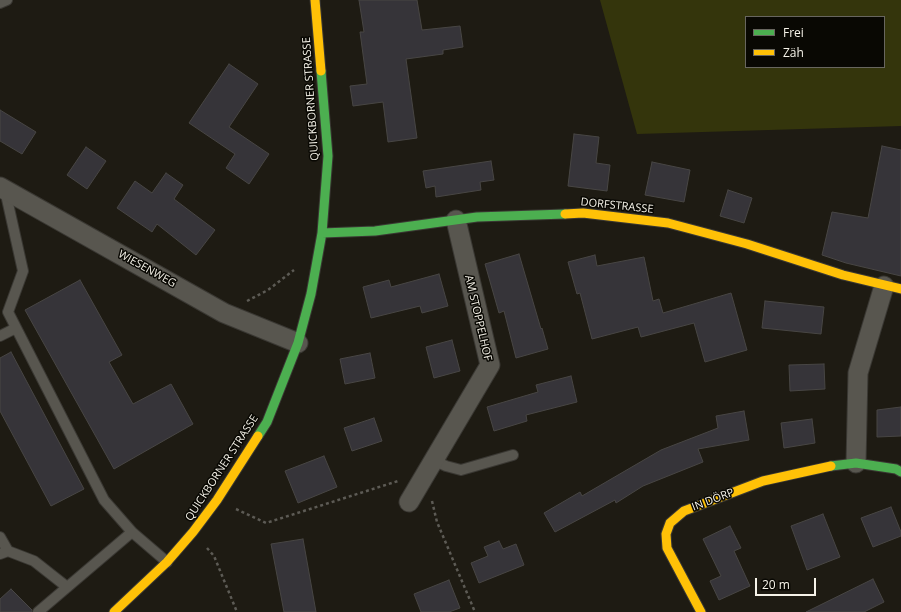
<!DOCTYPE html>
<html>
<head>
<meta charset="utf-8">
<style>
	body { margin:0 }
	#map { position:relative; width:901px; height:612px; overflow:hidden; background:#1e1b13; font-family:"Open Sans",sans-serif }
	canvas { display:block }
	.legend { position:absolute; left:745px; top:16px; width:140px; height:52px; box-sizing:border-box; background:#090803; border:1px solid #68665f; margin:0; padding:5px 7px; list-style:none; font-size:12px; color:#f6f3e9 }
	.legend li { display:flex; align-items:center; gap:8px; height:20px }
	.legend b { width:20px; border:1px solid #68665f }
	.scale { position:absolute; left:755px; top:578px; width:61px; height:18px; box-sizing:border-box; border:2px solid #f6f3e9; border-top:0; padding-left:5px; font-size:12px; line-height:14px; white-space:nowrap; color:#f6f3e9; -webkit-text-stroke:3px #090803; paint-order:stroke }
</style>
</head>
<body>
<div id="map">
<canvas width="901" height="612"></canvas>
<ul class="legend">
<li><b style="height:5px;background:#4caf50"></b>Frei</li>
<li><b style="height:5px;background:#ffc107"></b>Zäh</li>
</ul>
<div class="scale">20 m</div>
</div>
<script>
const ctx = document.querySelector('canvas').getContext('2d');
ctx.lineJoin = 'round';
function fill(path, color) { ctx.fillStyle = color; ctx.fill(path, 'evenodd'); }
const shape = rows => new Path2D(rows.map(r => 'M' + r).join(''));
function trace(path, color, width, dash) { ctx.strokeStyle = color; ctx.lineWidth = width; ctx.lineCap = dash ? 'butt' : 'round'; ctx.setLineDash(dash || []); ctx.stroke(path); }
function label(font, color, halo, rows, align = 'center') {
  ctx.font = font + ' "Open Sans",sans-serif'; ctx.lineWidth = 3; ctx.setLineDash([]); ctx.textBaseline = 'middle'; ctx.strokeStyle = halo; ctx.fillStyle = color; for (const [text, x, y, turn = 0] of rows) {
    ctx.save(); ctx.translate(x, y); ctx.rotate((+turn || 0) * Math.PI / 180); ctx.textAlign = isNaN(turn) ? turn : align; if (halo) ctx.strokeText(text, 0, 0); ctx.fillText(text, 0, 0); ctx.restore();
  }
}
fill(shape([
	[600,0,901,0,901,126,637,134],
	[746,17,884,17,884,67,746,67]
]), '#34350c');
const building = shape([
	[359,0,417,0,422,30,460,26,463,47,443,50,443,54,406,59,417,138,388,142,383,102,353,106,350,86,367,84,360,32,364,32,359,0],
	[229,64,258,84,229,127,269,154,249,184,226,168,235,154,189,123,229,64],
	[0,110,36,132,22,154,0,141,0,110],
	[574,134,599,137,596,163,610,165,607,191,568,186,574,134],
	[882,146,901,150,901,276,846,263,822,255,832,212,868,218,882,146],
	[86,147,106,161,87,189,67,175,86,147],
	[491,161,494,180,480,182,481,190,436,197,435,186,426,188,423,171,491,161],
	[652,162,690,170,684,202,645,195,652,162],
	[166,173,183,185,174,199,215,230,196,255,157,224,152,232,117,208,135,181,152,193,166,173],
	[728,190,752,198,744,223,720,216,728,190],
	[519,254,541,329,542,328,548,349,516,358,504,311,499,313,485,264,519,254],
	[595,255,597,266,644,257,653,301,659,299,663,313,731,293,747,350,705,362,694,323,641,337,638,327,592,339,580,293,577,294,568,262,595,255],
	[439,274,448,306,422,313,420,306,371,318,363,287,389,280,391,287,439,274],
	[80,280,122,355,109,362,133,404,171,384,193,424,114,469,25,310,80,280],
	[765,301,824,307,821,334,762,328,765,301],
	[452,340,460,371,434,378,426,347,452,340],
	[11,352,84,489,51,506,0,411,0,358,11,352],
	[370,353,375,378,345,384,340,359,370,353],
	[824,364,825,389,790,391,789,365,824,364],
	[571,376,577,402,526,415,527,421,494,431,487,407,538,392,536,385,571,376],
	[901,407,901,436,877,437,877,410,901,407],
	[744,411,749,440,698,449,703,462,643,486,616,503,615,500,555,532,544,513,580,492,582,496,661,450,718,428,716,416,744,411],
	[374,418,382,441,352,451,344,428,374,418],
	[812,419,815,443,784,448,781,423,812,419],
	[324,456,337,487,298,503,285,471,324,456],
	[891,507,901,532,901,536,873,547,861,518,891,507],
	[823,514,840,557,807,570,791,526,823,514],
	[730,526,741,548,734,551,750,586,719,600,710,581,721,576,703,539,730,526],
	[303,539,316,612,284,612,271,544,303,539],
	[499,541,503,549,516,544,524,565,479,583,471,563,488,556,484,547,499,541],
	[873,579,884,602,864,612,806,612,873,579],
	[449,580,460,608,449,612,421,612,414,594,449,580],
	[11,589,32,610,32,612,0,612,0,599,11,589]
]);
fill(building, '#363439');
trace(building, '#484644', 1);
const lane = shape([
	[0,3,7,0],
	[5,190,23,271,8,312,104,500,132,532,167,562],
	[0,336,16,328],
	[433,460,446,466,461,470,513,455],
	[0,537,8,551],
	[0,554,8,551,34,561,67,587],
	[38,612,132,532]
]);
const street = shape([
	[0,187,224,313,298,343],
	[856,463,858,373,884,286],
	[409,502,490,365,456,220]
]);
const fast = shape([
	[322,233,375,231,477,217,565,214],
	[258,436,267,422,298,343,311,294,322,233,328,156,321,71],
	[831,466,856,463,896,469,901,472]
]);
const slow = shape([
	[315,0,321,71],
	[565,214,583,213,668,223,747,244,843,275,901,289],
	[114,612,167,562,193,532,217,500,258,436],
	[701,612,667,548,666,534,670,523,684,511,763,481,831,466]
]);
trace(lane, '#3a3833', 12);
trace(street, '#3a3833', 21);
trace(fast, '#3a3833', 11);
trace(slow, '#3a3833', 11);
trace(shape([
	[247,301,268,290,294,270],
	[432,501,437,522,475,612],
	[236,509,266,523,398,481],
	[207,548,214,556,237,612]
]), '#5d5b55', 2.5, [3, 3]);
trace(lane, '#58564f', 10);
trace(street, '#58564f', 19);
trace(fast, '#4caf50', 9);
trace(slow, '#ffc107', 9);
label('11px', '#f6f3e9', '#090803', [
	["QUICKBORNER STRASSE",311,99,-94],
	["DORFSTRASSE",617,206,6],
	["WIESENWEG",147,269,29],
	["AM STOPPELHOF",478,318,77],
	["QUICKBORNER STRASSE",222,468,-57],
	["IN DÖRP",713,500,-21]
]);
</script>
</body>
</html>
